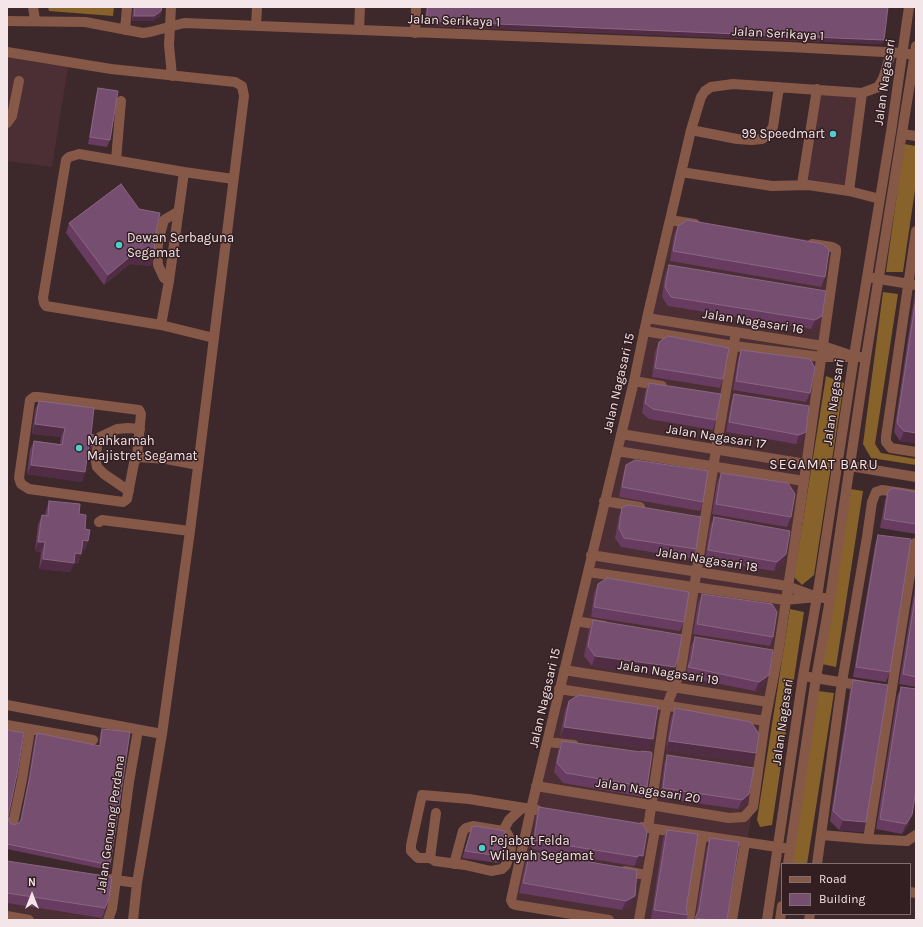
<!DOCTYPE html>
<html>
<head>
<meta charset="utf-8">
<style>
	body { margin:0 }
	#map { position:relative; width:923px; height:927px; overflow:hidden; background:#3d282c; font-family:Karla,sans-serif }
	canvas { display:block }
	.frame { position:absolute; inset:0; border:8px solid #f4e6e8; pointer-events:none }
	.legend { position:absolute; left:781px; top:863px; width:130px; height:52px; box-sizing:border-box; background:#331e22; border:1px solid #806e71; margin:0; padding:5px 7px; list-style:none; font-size:12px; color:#f4e6e8 }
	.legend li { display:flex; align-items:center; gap:8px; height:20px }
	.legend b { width:20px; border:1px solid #806e71 }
	.north { position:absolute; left:12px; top:875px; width:40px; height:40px; -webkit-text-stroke:3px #331e22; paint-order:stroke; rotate:0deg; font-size:11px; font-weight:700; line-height:16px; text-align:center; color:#f4e6e8 }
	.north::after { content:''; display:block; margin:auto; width:14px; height:18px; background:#f4e6e8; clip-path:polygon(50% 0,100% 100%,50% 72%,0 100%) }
</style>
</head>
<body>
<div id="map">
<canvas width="923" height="927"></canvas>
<div class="frame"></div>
<ul class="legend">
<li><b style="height:5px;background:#865848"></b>Road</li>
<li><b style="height:11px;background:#764e6f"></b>Building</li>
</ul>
<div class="north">N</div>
</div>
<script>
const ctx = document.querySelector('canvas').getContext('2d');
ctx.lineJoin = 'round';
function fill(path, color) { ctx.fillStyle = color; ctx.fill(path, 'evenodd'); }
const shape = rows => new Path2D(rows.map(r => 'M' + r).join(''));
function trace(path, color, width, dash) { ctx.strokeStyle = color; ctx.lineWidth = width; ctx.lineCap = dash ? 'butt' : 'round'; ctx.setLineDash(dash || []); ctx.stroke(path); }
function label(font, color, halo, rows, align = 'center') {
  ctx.font = font + ' Karla,sans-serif'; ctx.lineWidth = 3; ctx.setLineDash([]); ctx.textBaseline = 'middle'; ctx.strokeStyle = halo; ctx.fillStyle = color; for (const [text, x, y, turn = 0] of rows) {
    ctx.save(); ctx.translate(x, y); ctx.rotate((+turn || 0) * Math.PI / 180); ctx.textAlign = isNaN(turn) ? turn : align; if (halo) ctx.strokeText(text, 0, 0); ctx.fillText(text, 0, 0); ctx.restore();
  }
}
fill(shape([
	[7,57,68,67,52,167,7,161],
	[815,86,863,89,851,195,799,187],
	[668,216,833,244,840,253,735,920,588,920,512,908],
	[7,865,119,883,112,920,7,919]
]), '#4b2f34');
fill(shape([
	[48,7,114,7,113,16,49,11],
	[904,144,916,146,916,183,903,272,886,272],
	[883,292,898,294,875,444,881,453,916,459,916,465,871,458,863,444],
	[826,376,844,383,814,575,802,585,794,577],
	[850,489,863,491,836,667,822,664],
	[790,609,804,612,772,825,760,827,757,820],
	[818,691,834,693,807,864,792,864]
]), '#87622b');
trace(shape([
	[33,7,35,20],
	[171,7,169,45,172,76],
	[7,21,85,22,143,33,150,32,184,23,789,47,903,53,914,55],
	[256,26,257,7],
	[125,30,127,7],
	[359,30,360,7],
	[415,33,416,7],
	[7,52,111,69,235,82,242,86,244,96,190,531,162,734,137,883,133,920],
	[7,123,12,116,19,81],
	[691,130,737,139,752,140,762,139,768,135,773,127,779,87],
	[902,134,916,136],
	[116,160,121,101],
	[681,172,772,186,808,185,849,191,880,199],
	[802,184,817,89],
	[849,191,862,93],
	[670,220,691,130,701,97,705,91,711,87,733,84,862,93,878,87,883,79,891,53],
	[916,231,886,437,886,442,891,448,916,452],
	[873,278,916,285],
	[169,281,164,278,158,265,157,251,159,238,164,220,179,211],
	[647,318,823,346,847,354],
	[161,325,169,281,184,172],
	[644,331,734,346,821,357,860,357],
	[214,338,161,325,46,306,44,303,43,298,66,160,69,157,79,154,184,172,233,179],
	[634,381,662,386],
	[621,434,806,464],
	[617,451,804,481],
	[137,457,141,414,139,410,38,397,34,397,30,400,19,478,21,484,29,489,123,502,127,499,134,463,137,457,166,459,198,465],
	[844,465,916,477],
	[129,491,104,474,97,467,96,462,97,443,100,437,117,429,128,428,140,429],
	[604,501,640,507],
	[99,522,102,520,190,531],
	[591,555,787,586,814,596],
	[588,572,785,600,817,597,824,598],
	[576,621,604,626],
	[564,670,768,702],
	[809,677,864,686],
	[559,689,765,721],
	[7,705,162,734],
	[7,725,93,740],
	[548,742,574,745],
	[536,786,729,818,744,817,753,807,765,721,778,654,804,481,836,252,836,249,832,247,812,244],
	[436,813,430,858,435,861,465,865,491,871,502,869,506,865,509,857,511,847,509,837,507,833,503,831],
	[13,823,22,780,30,730],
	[642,827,784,848],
	[648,828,664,719,667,705,681,669,716,450,736,332],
	[822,835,868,839,907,841,916,835],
	[868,839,915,543],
	[430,858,418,858,411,851,411,845,422,795,469,799,537,810],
	[454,864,463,831,466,828,473,826,503,831,509,820,522,808],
	[788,864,816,678,830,599,866,357,916,46],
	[817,864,842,682,867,537,872,502,876,492,882,490,916,495],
	[625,871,646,875],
	[109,879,137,883],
	[910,892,916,893],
	[7,916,29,920],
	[108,920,112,909,129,782,138,730],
	[609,920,516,905,513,904,511,900,531,809,634,381,647,318,668,228,670,220,695,224],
	[639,920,655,830],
	[689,920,702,837],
	[732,920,745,843],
	[767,920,803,676,817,597,854,356,891,132,909,7],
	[780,920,782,906],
	[809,920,810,914]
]), '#865848', 10);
fill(shape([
	[133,7,162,7,161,11,160,16,153,21,132,21],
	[426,7,888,7,882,44,425,26],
	[98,88,110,140,107,147,88,144,96,95],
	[69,223,154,241,151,266,130,264,104,285,66,233],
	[678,226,825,277,821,287,670,261,674,235],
	[669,265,826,291,819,325,811,329,668,306,662,297,665,275],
	[916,289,916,443,900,441,894,432,915,291],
	[659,342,723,379,720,388,652,377,655,352],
	[741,350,810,393,806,402,733,390,738,360],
	[649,383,716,420,713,430,649,419,642,413,645,392],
	[734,394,809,406,802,441,796,444,726,432,731,403],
	[39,401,91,434,93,446,90,455,88,455,82,482,27,474,30,450,34,441,60,444,61,437,32,434,35,410],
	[626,465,703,502,700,511,619,497,623,475],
	[721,473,791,517,787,527,712,514,717,483],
	[888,491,916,492,916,534,880,528,885,500],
	[49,501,79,514,88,541,85,550,82,550,81,554,78,564,74,563,70,572,39,569,41,552,35,551,38,525,42,515,45,516,46,510],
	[622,507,696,549,692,559,621,547,615,538,619,516],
	[714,517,786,554,783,564,774,571,705,560,710,526],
	[878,535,890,672,886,682,853,677,875,545],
	[916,580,916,687,899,684],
	[598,584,684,622,680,631,591,617,594,593],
	[702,594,773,637,770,646,693,634,698,603],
	[593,620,671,676,592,666,584,656,589,630],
	[695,637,765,684,755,691,685,677,687,670,691,646],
	[853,680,866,822,863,832,839,830,830,821,850,690],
	[901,687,909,824,902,834,876,829,897,697],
	[569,701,650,749,560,737,565,710],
	[675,708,753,763,666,750,671,718],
	[102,729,110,865,108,870,7,849,7,730,8,817,10,823,14,825,19,823,20,822,28,781,35,737,37,733,99,746,100,734],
	[562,741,647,787,643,797,563,783,554,772,558,751],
	[667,755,749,794,746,804,738,809,660,798,664,765],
	[539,807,643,824,639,865,635,865,634,866,531,849,536,817],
	[472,827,500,856,498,863,462,858],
	[667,830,686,909,688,915,686,920,655,920,651,919,663,839],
	[710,838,727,920,694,920,696,915,707,848],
	[530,852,637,870,631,905,622,910,519,893,526,861],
	[7,861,109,898,102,918,7,903]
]), '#673c60');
fill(shape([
	[161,11,160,16,153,21,132,21,134,16],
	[426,21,884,40,882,44,425,26],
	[133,254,155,257,151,266,130,264,104,285,108,275],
	[822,316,819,325,811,329,815,320],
	[35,424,65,428,61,437,32,434],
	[904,431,916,433,916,443,900,441],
	[806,432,802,441,796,444,799,435],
	[89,445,93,446,90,455,85,455],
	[31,465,85,472,82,482,27,474],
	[83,540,88,541,85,550,79,550],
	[38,542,45,542,41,552,35,551],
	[75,553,81,554,78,564,74,563,70,572,39,569,43,559],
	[786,554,783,564,774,571,777,562],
	[595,656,678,658,671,676,592,666],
	[769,675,765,684,755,691,759,682],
	[564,727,653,739,650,749,560,737],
	[669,741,756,753,753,763,666,750],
	[749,794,746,804,738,809,742,800],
	[912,815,909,824,902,834,906,824],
	[843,820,866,822,863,832,839,830],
	[638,855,643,856,639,865,635,865],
	[635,896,631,905,622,910,626,901],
	[695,918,710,920,694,920]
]), '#502c45');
const building = shape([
	[135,7,162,7,161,11,154,16,134,16,135,7],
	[428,7,888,7,884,40,426,21,428,7],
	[98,88,118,91,110,140,90,137,98,88],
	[121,184,139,209,160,213,154,241,155,257,133,254,108,275,69,223,121,184],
	[687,220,823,244,829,250,825,277,673,251,678,226,687,220],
	[669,265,826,291,822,316,815,320,671,297,665,287,669,265],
	[916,298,916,433,904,431,897,423,916,298],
	[668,336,729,348,723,379,655,368,659,342,668,336],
	[741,350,810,359,815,368,810,393,736,381,741,350],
	[649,383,721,394,716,420,653,409,645,403,649,383],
	[734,394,809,406,806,432,799,435,729,422,734,394],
	[39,401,94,408,91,434,94,435,93,446,89,445,85,472,31,465,34,441,62,445,65,428,35,424,39,401],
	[635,460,708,471,703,502,622,487,626,465,635,460],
	[721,473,788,483,795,494,791,517,716,504,721,473],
	[893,488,916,492,916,524,884,519,888,491,893,488],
	[49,501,80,504,79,514,86,515,85,529,90,530,88,541,83,540,81,554,75,553,74,563,43,559,45,542,38,542,42,515,48,516,49,501],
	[629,505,701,517,696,549,624,538,619,528,622,507,629,505],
	[714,517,790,531,786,554,777,562,708,550,714,517],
	[878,535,911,539,890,672,856,667,878,535],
	[607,578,689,592,684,622,594,607,598,584,607,578],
	[916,592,916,677,903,674,916,592],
	[702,594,772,604,777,612,773,637,697,624,702,594],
	[593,620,682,635,678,658,675,667,595,656,588,646,593,620],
	[695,637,773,650,769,675,759,682,688,667,691,661,695,637],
	[853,680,888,685,866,822,843,820,833,811,853,680],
	[901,687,916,689,916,791,912,815,906,824,880,819,901,687],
	[579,695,658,707,653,739,564,727,569,701,579,695],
	[675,708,751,722,759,734,756,753,669,741,675,708],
	[102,729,130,732,110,865,7,844,7,730,24,733,17,774,8,817,10,823,14,825,19,823,21,820,30,776,37,733,100,746,102,729],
	[562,741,641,752,641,751,651,752,652,754,647,787,566,773,557,763,562,741],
	[667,755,754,768,749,794,742,800,663,788,667,755],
	[539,807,643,824,647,832,643,856,638,855,638,857,534,840,539,807],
	[476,826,505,831,500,856,465,851,472,827,476,826],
	[667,830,698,834,686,909,688,915,654,910,667,830],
	[710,838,739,842,727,920,710,920,695,918,699,911,710,838],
	[530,852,637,870,635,896,626,901,523,883,530,852],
	[7,861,112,877,109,898,105,908,7,893,7,861]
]);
fill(building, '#764e6f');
trace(building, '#8a6682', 1);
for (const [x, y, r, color] of [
	[833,134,4,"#52cdcd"],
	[119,245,4,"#52cdcd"],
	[79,448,4,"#52cdcd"],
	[482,848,4,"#52cdcd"]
]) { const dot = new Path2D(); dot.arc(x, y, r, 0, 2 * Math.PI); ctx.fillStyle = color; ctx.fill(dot); trace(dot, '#331e22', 1.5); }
label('13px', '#f4e6e8', '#331e22', [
	["Jalan Serikaya 1",454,21,2],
	["Jalan Serikaya 1",778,34,3],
	["Jalan Nagasari",885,82,-82],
	["Jalan Nagasari 16",753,322,9],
	["Jalan Nagasari 15",619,383,-77],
	["Jalan Nagasari",834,402,-82],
	["Jalan Nagasari 17",716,437,9],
	["Jalan Nagasari 18",707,560,9],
	["Jalan Nagasari 19",668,673,9],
	["Jalan Nagasari 15",545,698,-77],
	["Jalan Nagasari",783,722,-82],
	["Jalan Nagasari 20",648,791,9],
	["Jalan Genuang Perdana",111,824,-82]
]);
label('13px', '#f4e6e8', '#331e22', [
	["99 Speedmart",825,134,"right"],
	["Dewan Serbaguna",127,238],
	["Segamat",127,253],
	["Mahkamah",87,441],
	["Majistret Segamat",87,456],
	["Pejabat Felda",490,841],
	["Wilayah Segamat",490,856]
], 'left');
ctx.letterSpacing = '1px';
label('14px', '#f4e6e8', '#331e22', [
	["SEGAMAT BARU",824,465]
]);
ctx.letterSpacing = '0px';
</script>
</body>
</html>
